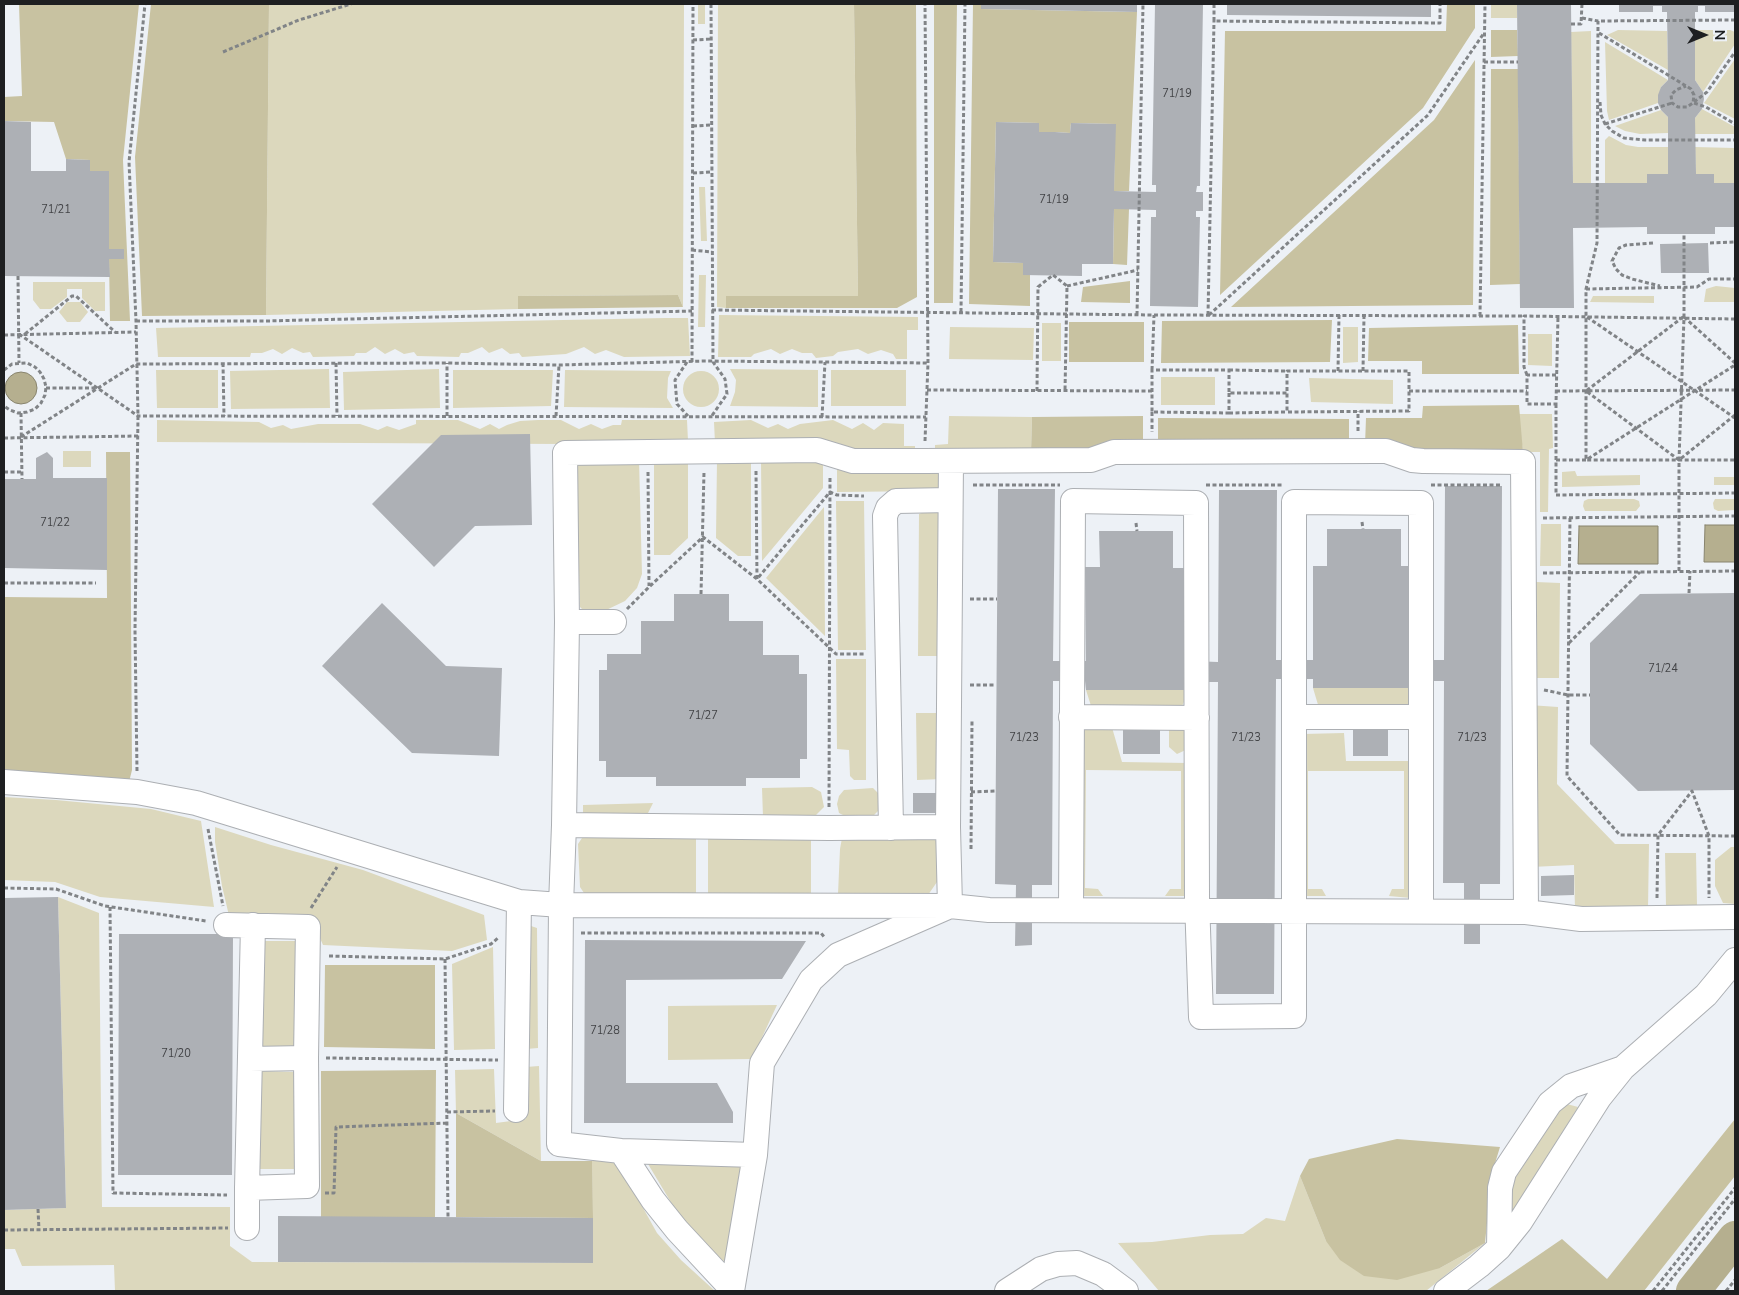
<!DOCTYPE html>
<html>
<head>
<meta charset="utf-8">
<style>
	body { margin:0 }
	#map { position:relative; width:1739px; height:1295px; overflow:hidden; background:#edf1f6; font-family:"Nunito Sans",sans-serif }
	canvas { display:block }
	.frame { position:absolute; inset:0; border:5px solid #1e1f21; pointer-events:none }
	.north { position:absolute; left:1679px; top:10px; width:50px; height:50px; -webkit-text-stroke:4px #edf1f6; paint-order:stroke; rotate:90deg; font-size:14px; font-weight:700; line-height:20px; text-align:center; color:#1e1f21 }
	.north::after { content:''; display:block; margin:auto; width:18px; height:22px; background:#1e1f21; clip-path:polygon(50% 0,100% 100%,50% 72%,0 100%) }
</style>
</head>
<body>
<div id="map">
<canvas width="1739" height="1295"></canvas>
<div class="frame"></div>
<div class="north">N</div>
</div>
<script>
const ctx = document.querySelector('canvas').getContext('2d');
ctx.lineJoin = 'round';
function fill(path, color) { ctx.fillStyle = color; ctx.fill(path, 'evenodd'); }
const shape = rows => new Path2D(rows.map(r => 'M' + r).join(''));
function trace(path, color, width, dash) { ctx.strokeStyle = color; ctx.lineWidth = width; ctx.lineCap = dash ? 'butt' : 'round'; ctx.setLineDash(dash || []); ctx.stroke(path); }
function label(font, color, halo, rows, align = 'center') {
  ctx.font = font + ' "Nunito Sans",sans-serif'; ctx.lineWidth = 4; ctx.setLineDash([]); ctx.textBaseline = 'middle'; ctx.strokeStyle = halo; ctx.fillStyle = color; for (const [text, x, y, turn = 0] of rows) {
    ctx.save(); ctx.translate(x, y); ctx.rotate((+turn || 0) * Math.PI / 180); ctx.textAlign = isNaN(turn) ? turn : align; if (halo) ctx.strokeText(text, 0, 0); ctx.fillText(text, 0, 0); ctx.restore();
  }
}
fill(shape([
	[269,4,684,4,683,307,678,295,518,296,518,309,266,315],
	[698,4,705,4,705,24,698,24],
	[718,4,854,4,858,296,727,296,726,308,717,307],
	[1491,4,1517,4,1517,18,1491,18],
	[1618,30,1667,31,1668,70,1607,35],
	[1695,30,1730,30,1735,32,1735,44,1703,92,1695,80],
	[1591,31,1591,183,1573,183,1571,32],
	[1605,42,1668,80,1661,87,1658,103,1609,120,1607,111],
	[1735,59,1735,119,1704,103],
	[1702,109,1735,127,1735,134,1695,134,1695,118],
	[1661,110,1668,117,1668,133,1640,134,1625,131,1615,126],
	[1609,136,1626,145,1638,147,1668,147,1668,174,1647,174,1647,183,1605,183,1605,140],
	[1695,147,1734,148,1735,149,1735,183,1714,183,1714,174,1696,174],
	[699,187,705,187,707,241,701,241],
	[699,275,706,275,705,327,698,327],
	[33,282,105,282,105,311,95,311,82,298,82,289,67,289,67,297,51,309,40,309,33,300],
	[1716,286,1735,288,1735,302,1704,302,1706,289],
	[1593,296,1654,296,1654,303,1590,302],
	[67,302,80,302,88,312,80,322,67,322,59,312],
	[719,315,918,317,918,330,907,330,907,359,896,359,893,354,881,350,868,354,858,349,838,352,833,356,816,358,812,353,802,353,792,349,780,354,771,349,754,354,751,357,718,357],
	[665,318,688,318,690,356,624,357,606,350,595,354,584,347,566,354,522,357,519,353,510,354,502,348,489,353,482,347,468,353,461,353,459,357,417,356,414,352,404,354,395,349,385,354,375,347,366,353,356,353,354,356,313,357,310,352,303,353,292,348,282,354,273,349,262,353,251,353,250,357,158,357,156,328],
	[1042,323,1061,323,1061,361,1042,361],
	[950,327,1034,328,1033,360,949,359],
	[1343,327,1358,327,1358,362,1343,363],
	[1528,334,1552,334,1552,366,1528,365],
	[329,369,330,408,231,409,230,371],
	[439,369,440,408,344,410,343,372],
	[730,369,818,370,818,407,730,406,735,392,736,380],
	[156,370,218,370,218,408,157,408],
	[453,370,553,370,551,406,453,408],
	[565,370,671,371,668,378,667,398,673,408,564,407],
	[831,370,906,370,906,406,831,406],
	'683 389a18 18 0 1 1 36 0a18 18 0 1 1-36 0Z',
	[1161,377,1215,377,1215,405,1161,405],
	[1309,378,1393,380,1393,404,1311,402],
	[1518,414,1552,414,1553,448,1549,449,1548,512,1540,512,1540,452,1523,452],
	[949,416,1032,417,1031,452,935,453,935,445,948,444],
	[157,420,259,422,271,428,283,425,291,429,318,424,360,424,378,430,387,426,399,430,416,424,416,420,458,420,480,429,490,424,499,429,507,425,520,421,538,420,561,420,579,429,591,424,602,429,613,425,621,425,622,420,687,420,688,441,561,444,157,442],
	[751,420,768,428,778,424,788,429,800,424,833,420,852,429,863,423,874,430,883,423,904,424,904,446,915,446,915,452,715,443,714,422],
	[63,451,91,451,91,467,63,467],
	[751,459,751,556,738,556,716,538,717,460],
	[639,460,642,574,637,588,625,601,600,613,584,611,580,607,576,462],
	[654,460,688,460,688,538,670,555,654,555],
	[823,460,823,488,762,561,761,461],
	[837,467,941,471,941,487,935,491,837,492],
	[1575,471,1577,476,1640,475,1640,485,1562,487,1562,472],
	[1714,477,1735,477,1735,485,1714,485],
	[1588,499,1634,499,1639,501,1640,506,1636,511,1585,511,1583,506,1584,501],
	[1715,499,1735,499,1735,510,1718,511,1714,509,1713,503],
	[836,501,864,501,866,650,838,650],
	[824,507,825,636,766,578],
	[931,509,941,514,941,656,918,656,919,514],
	[1541,524,1561,524,1561,566,1540,566],
	[1536,582,1560,583,1559,678,1536,678],
	[836,659,866,659,866,780,854,780,850,776,849,750,837,749],
	[1313,688,1418,688,1408,707,1319,708],
	[1086,690,1190,690,1180,710,1092,709],
	[1529,705,1558,707,1557,784,1615,844,1649,844,1648,908,1575,910,1574,865,1531,867],
	[916,713,941,713,942,779,917,780],
	[1091,724,1111,724,1122,762,1188,763,1188,896,1165,896,1170,889,1181,889,1181,771,1086,770,1085,888,1098,889,1103,896,1078,896,1078,737],
	[1169,726,1186,726,1188,749,1177,754,1169,747],
	[1344,733,1346,761,1408,761,1414,766,1411,898,1389,896,1392,889,1404,889,1404,771,1308,771,1308,889,1322,889,1326,896,1302,896,1303,734],
	[812,787,821,792,824,807,816,815,763,817,762,788],
	[873,788,878,793,880,800,879,810,873,816,867,818,845,816,839,813,837,804,839,796,844,790],
	[4,797,56,800,151,809,201,821,214,907,100,897,55,882,4,880],
	[653,803,646,817,583,818,583,805],
	[215,827,271,845,363,870,484,915,487,940,452,951,323,945,313,922,230,920,222,886,215,842],
	[932,836,939,845,937,882,928,895,838,894,840,849,842,838],
	[582,838,696,838,696,893,584,893,580,887,578,844],
	[708,838,811,838,811,894,708,894],
	[1731,847,1735,847,1735,904,1723,903,1715,886,1715,860],
	[1665,853,1696,853,1697,905,1666,906],
	[58,897,99,913,102,1207,230,1207,230,1246,252,1262,593,1263,592,1161,608,1161,618,1164,622,1170,657,1233,681,1260,715,1291,115,1291,114,1265,22,1266,15,1249,4,1249,4,1210,66,1208],
	[522,923,537,928,538,1048,526,1049],
	[261,941,299,941,300,1047,261,1047],
	[493,947,495,1049,454,1050,452,964],
	[777,1005,752,1059,668,1060,668,1006],
	[539,1066,541,1161,456,1113,455,1070,494,1069,496,1123,526,1119,526,1067],
	[257,1071,299,1072,298,1169,256,1169],
	[1563,1103,1578,1107,1511,1217,1512,1182],
	[648,1164,743,1167,725,1262,704,1245,678,1214],
	[1300,1176,1326,1241,1440,1268,1485,1243,1426,1291,1159,1291,1118,1243,1152,1242,1210,1235,1243,1234,1266,1218,1285,1221]
]), '#dcd8bd');
fill(shape([
	[19,4,139,4,123,160,130,321,110,321,109,259,124,259,124,249,109,249,109,171,90,171,90,160,66,159,54,122,4,121,4,97,22,96],
	[151,4,269,4,266,315,142,316,135,157],
	[854,4,916,4,917,297,897,308,726,308,726,296,858,296],
	[934,4,957,4,953,303,934,303],
	[973,4,981,4,981,9,1137,12,1129,191,1114,191,1115,124,1071,123,1070,133,1055,132,1039,132,1039,123,996,122,993,262,1023,263,1030,275,1030,306,969,304],
	[1447,4,1475,4,1475,28,1423,108,1220,295,1225,31,1446,31],
	[1491,30,1517,30,1518,56,1491,57],
	[1475,60,1473,305,1231,307,1434,120],
	[1491,69,1518,69,1520,284,1490,285],
	[1114,209,1129,209,1127,265,1113,264],
	[1130,281,1130,303,1081,302,1083,287],
	[678,295,683,307,518,309,518,296],
	[1332,320,1330,362,1161,363,1162,321],
	[1069,322,1144,322,1144,362,1069,362],
	[1518,325,1519,374,1422,374,1422,361,1368,361,1369,328],
	[1519,405,1523,452,1413,453,1365,445,1366,418,1422,418,1423,406],
	[1143,416,1143,445,1094,452,1031,452,1032,417],
	[1158,418,1349,419,1349,445,1158,445],
	[106,452,130,452,132,770,129,782,4,770,4,597,107,598],
	[325,965,435,965,435,1049,324,1047],
	[436,1070,435,1217,321,1217,321,1071],
	[456,1113,541,1161,592,1161,593,1218,456,1217],
	[1735,1119,1735,1176,1644,1291,1486,1291,1562,1239,1607,1279],
	[1397,1139,1500,1147,1492,1173,1485,1243,1440,1268,1397,1280,1364,1276,1340,1260,1326,1241,1300,1176,1309,1159]
]), '#c8c2a1');
const water = shape([
	'5 388a16 16 0 1 1 32 0a16 16 0 1 1-32 0Z',
	[1705,525,1735,525,1735,562,1704,562,1705,525],
	[1579,526,1658,526,1658,564,1578,564,1579,526]
]);
fill(water, '#b5af8f');
trace(water, '#88846e', 1);
trace(shape([
	[1693,1291,1735,1238]
]), '#b5af8f', 34);
fill(shape([
	[981,4,1137,4,1137,12,981,9],
	[1155,4,1203,4,1200,186,1197,186,1196,192,1203,192,1203,211,1196,211,1196,217,1200,217,1198,307,1150,306,1151,217,1156,217,1156,210,1114,209,1113,264,1082,264,1082,276,1023,275,1023,263,993,262,996,122,1039,123,1039,132,1055,132,1070,133,1071,123,1116,124,1114,191,1156,192,1156,185,1152,185],
	[1227,4,1431,4,1431,17,1227,15],
	[1517,4,1571,4,1573,183,1647,183,1647,174,1668,174,1668,117,1661,110,1658,103,1658,95,1661,87,1668,80,1667,12,1662,12,1662,6,1653,6,1653,12,1619,12,1619,4,1735,4,1735,12,1705,12,1705,6,1698,6,1698,12,1695,12,1695,80,1703,92,1704,99,1702,109,1695,118,1696,174,1714,174,1714,183,1735,183,1735,227,1715,227,1715,234,1647,234,1647,227,1573,228,1574,308,1520,308],
	[4,121,31,122,31,171,66,171,66,159,90,160,90,171,109,171,109,249,124,249,124,259,109,259,110,277,4,276],
	[1708,243,1709,273,1661,273,1660,244],
	[530,434,532,525,475,526,434,567,372,504,441,435],
	[47,452,53,458,53,478,107,478,107,570,4,568,4,479,36,479,36,458],
	[1445,486,1502,486,1500,884,1480,884,1480,944,1464,944,1464,883,1443,883,1444,681,1418,681,1418,688,1313,688,1313,679,1276,679,1274,994,1216,994,1218,682,1190,682,1190,690,1086,690,1085,681,1053,681,1052,885,1032,885,1032,945,1015,946,1016,885,995,884,998,489,1055,489,1053,661,1086,661,1085,567,1100,567,1099,531,1173,531,1173,568,1191,568,1191,661,1218,662,1219,490,1277,490,1276,660,1313,660,1313,566,1327,566,1327,529,1401,529,1401,566,1419,566,1419,660,1444,660],
	[1735,593,1735,790,1638,791,1590,744,1590,643,1640,594],
	[674,594,729,594,729,621,763,621,763,655,799,655,799,674,807,674,807,759,800,759,800,778,746,778,746,786,656,786,656,777,606,777,606,761,599,761,599,670,607,670,607,654,641,654,641,621,674,621],
	[382,603,446,666,502,668,499,756,412,753,322,666],
	[1123,723,1160,723,1160,754,1123,754],
	[1388,725,1388,756,1353,756,1353,726],
	[913,793,942,793,942,813,913,813],
	[1574,875,1574,895,1541,896,1541,876],
	[58,897,66,1208,4,1210,4,898],
	[119,934,233,934,232,1175,118,1175],
	[585,940,806,941,782,979,626,980,626,1083,717,1083,733,1112,733,1123,584,1123],
	[278,1216,593,1218,593,1263,278,1262]
]), '#adb0b5');
const minor = shape([
	[567,622,614,622],
	[1071,717,1197,718],
	[1294,717,1421,717],
	[4,782,137,792,196,803,519,902,561,905,950,906,989,910,1526,912,1581,919,1735,917],
	[564,825,561,905,559,1144,621,1151,755,1155],
	[948,827,829,828,564,825,567,622,565,453,817,450,853,461,924,461,1091,460,1114,452,1376,451,1386,451,1412,460,1423,461,1523,462,1526,912],
	[891,828,885,516,888,508,896,501,950,500],
	[1071,910,1073,501,1196,503,1197,900,1201,1017,1294,1016,1294,502,1421,503,1421,911],
	[226,925,308,927,306,1058,307,1186,247,1188,247,1228],
	[250,1059,306,1058],
	[516,1110,519,902],
	[621,1151,653,1200,677,1230,731,1288],
	[247,1188,253,925],
	[1499,1248,1500,1188,1504,1172,1550,1103,1571,1086,1623,1068],
	[732,1291,755,1155,762,1063,811,980,838,955,950,906,948,827,951,461],
	[1007,1291,1041,1269,1058,1264,1077,1263,1103,1274,1126,1291],
	[1446,1291,1479,1266,1499,1248,1520,1222,1599,1098,1623,1068,1706,995,1735,960]
]);
trace(minor, '#acafb3', 26);
trace(shape([
	[711,4,713,362,725,379,727,394,711,417],
	[1214,4,1214,21,1440,23,1440,4],
	[1582,18,1598,21],
	[1735,20,1598,21,1597,243,1586,289,1586,460,1735,460],
	[1571,24,1581,24,1582,4],
	[1599,33,1691,89,1694,95,1693,103,1687,107,1678,107,1672,103,1671,95,1676,90,1686,86],
	[693,40,711,39],
	[223,52,299,20,351,4],
	[1484,62,1518,62],
	[1600,102,1601,115,1605,124,1612,131,1624,138,1645,140,1735,140],
	[1694,102,1707,92,1735,52],
	[1694,103,1706,107,1735,124],
	[1605,124,1672,103],
	[693,126,712,125],
	[693,173,711,172],
	[1653,243,1626,245,1619,248,1612,261,1616,269,1622,275,1632,279,1660,286],
	[1710,243,1735,242],
	[692,250,712,252],
	[18,276,19,363],
	[1067,286,1138,270],
	[1586,289,1697,287,1709,279,1735,279],
	[712,310,1154,315,1524,316],
	[961,312,965,4],
	[1137,315,1143,4],
	[1208,315,1214,21],
	[1209,315,1428,115,1484,33],
	[1480,316,1485,4],
	[1587,317,1735,418],
	[1683,317,1586,391,1679,460,1735,415],
	[1684,317,1735,363],
	[136,321,265,321,692,311],
	[19,334,138,416,926,417],
	[25,334,72,296,76,296,115,332],
	[4,335,136,332],
	[687,362,675,380,677,404,688,416],
	[692,362,693,4],
	[223,363,224,416],
	[336,363,337,416],
	[4,370,12,364,27,363,35,367,40,372,44,379,46,387,45,395,41,403,35,409,27,412,18,413,10,410,4,406],
	[1152,370,1154,315],
	[1229,370,1287,371],
	[1338,371,1339,315],
	[1363,371,1364,316],
	[1527,375,1524,367,1524,316,1735,319],
	[1556,375,1527,375,1527,404,1556,404,1558,316],
	[46,388,97,388],
	[927,390,1152,391],
	[1037,391,1038,287,1053,275,1067,286,1065,391],
	[1409,391,1527,391],
	[1556,391,1735,390],
	[1229,393,1229,413,1152,412,1152,370,1229,370,1229,393,1287,393,1287,371,1409,371,1409,411,1287,412,1287,393],
	[1556,404,1556,495,1735,493],
	[1152,412,1152,432],
	[21,413,22,479],
	[1229,413,1287,412],
	[447,416,447,363],
	[556,416,559,365],
	[822,417,825,362],
	[1358,431,1358,411],
	[21,437,136,364,447,363,559,365,704,361,928,363],
	[4,438,138,436],
	[925,441,928,363,925,4],
	[1556,460,1586,460,1735,365],
	[756,471,757,579,836,654,866,654],
	[4,472,22,472],
	[648,472,649,586],
	[973,485,1060,485],
	[1206,485,1282,485],
	[1431,485,1502,485],
	[1543,518,1735,516],
	[1570,518,1567,776,1620,835,1735,836],
	[1362,522,1363,529],
	[1136,523,1137,531],
	[1679,571,1679,460,1684,317,1684,234],
	[1543,573,1735,571],
	[4,583,96,583],
	[1689,593,1690,571],
	[701,594,704,472],
	[970,599,997,599],
	[627,609,649,587,703,537,757,579,830,492,837,495,864,496],
	[1569,643,1640,572],
	[970,685,996,685],
	[1544,690,1568,695,1590,695],
	[137,771,135,630,138,416,136,321,129,162,145,4],
	[971,792,996,791],
	[829,807,830,476],
	[208,829,223,906],
	[971,849,972,720],
	[4,888,56,889,105,906,206,921],
	[1657,898,1658,835,1692,791,1709,836,1709,898],
	[110,907,113,1193,227,1195],
	[311,908,337,867],
	[581,933,821,933,825,938],
	[329,956,445,959,491,944,498,938],
	[445,959,448,1217],
	[326,1058,498,1060],
	[447,1112,495,1111],
	[325,1193,334,1193,336,1127,447,1123],
	[38,1209,39,1230],
	[4,1230,228,1228],
	[1653,1291,1735,1188],
	[1662,1291,1735,1199],
	[1726,1291,1735,1280]
]), '#818487', 3, [4, 2.5]);
trace(minor, '#fff', 24);
label('11px', '#424346', null, [
	["71/19",1177,94],
	["71/19",1054,200],
	["71/21",56,210],
	["71/22",55,523],
	["71/24",1663,669],
	["71/27",703,716],
	["71/23",1024,738],
	["71/23",1246,738],
	["71/23",1472,738],
	["71/28",605,1031],
	["71/20",176,1054]
]);
</script>
</body>
</html>
